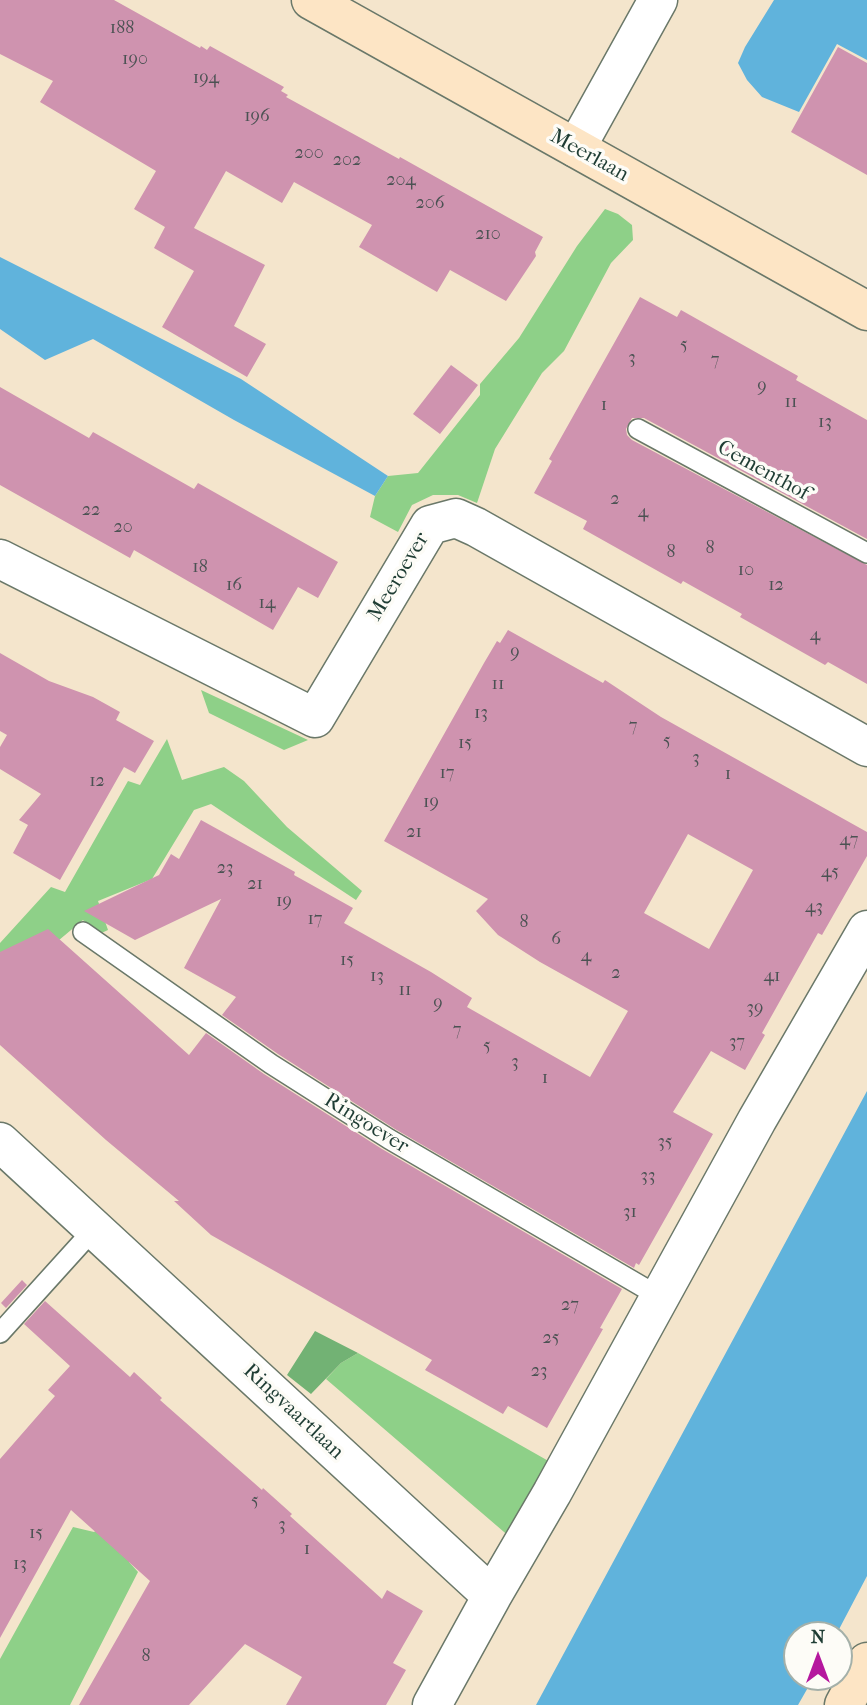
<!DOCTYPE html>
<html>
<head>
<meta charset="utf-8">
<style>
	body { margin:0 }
	#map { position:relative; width:867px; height:1705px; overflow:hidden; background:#f4e5cc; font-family:"IM FELL French Canon",serif }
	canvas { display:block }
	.north { position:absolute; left:783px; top:1621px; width:70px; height:70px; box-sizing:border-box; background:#fdfcf7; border:2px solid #a4b0a9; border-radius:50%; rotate:0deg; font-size:19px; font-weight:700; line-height:28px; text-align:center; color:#1f3d34 }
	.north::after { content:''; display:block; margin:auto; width:24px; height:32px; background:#b5179e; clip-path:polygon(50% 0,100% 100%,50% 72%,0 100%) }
</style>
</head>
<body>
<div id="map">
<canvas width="867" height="1705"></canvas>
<div class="north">N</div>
</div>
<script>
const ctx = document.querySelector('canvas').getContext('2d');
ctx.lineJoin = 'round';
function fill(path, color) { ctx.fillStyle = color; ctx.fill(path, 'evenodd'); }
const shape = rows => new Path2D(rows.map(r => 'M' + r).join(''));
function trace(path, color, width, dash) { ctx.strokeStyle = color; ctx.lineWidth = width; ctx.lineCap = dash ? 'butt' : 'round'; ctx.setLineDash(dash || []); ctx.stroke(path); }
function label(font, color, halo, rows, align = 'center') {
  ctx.font = font + ' "IM FELL French Canon",serif'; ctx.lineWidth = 7; ctx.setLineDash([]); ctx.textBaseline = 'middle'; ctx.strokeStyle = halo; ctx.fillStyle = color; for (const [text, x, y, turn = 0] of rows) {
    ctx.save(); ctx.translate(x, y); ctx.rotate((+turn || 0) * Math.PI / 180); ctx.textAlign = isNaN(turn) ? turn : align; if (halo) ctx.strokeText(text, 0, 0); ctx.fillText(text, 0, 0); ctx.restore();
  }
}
fill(shape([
	[605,209,618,214,632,225,633,240,611,263,564,351,542,373,495,449,477,503,458,495,433,495,412,505,398,532,370,517,375,496,388,476,418,473,480,395,480,384,519,338,577,246],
	[201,690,308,740,284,750,209,713],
	[167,739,182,780,224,767,244,781,287,827,362,891,356,900,211,804,194,810,152,879,98,901,108,930,97,935,83,920,28,966,0,961,0,943,51,887,65,892,128,781,140,785],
	[358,1353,552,1463,511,1538,326,1379,341,1363],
	[139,1502,174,1514,129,1562,138,1572,70,1705,0,1705,0,1659,73,1527,94,1532]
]), '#8ed088');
fill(shape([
	[315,1331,358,1353,341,1363,311,1394,287,1375]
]), '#72b274');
fill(shape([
	[774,0,867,0,867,60,837,44,799,112,762,97,747,80,738,63,745,47],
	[0,257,241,379,388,476,375,496,234,420,93,339,45,360,0,329],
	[867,1091,867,1576,836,1635,797,1635,797,1677,814,1677,798,1705,536,1705]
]), '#60b3dc');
fill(shape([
	[0,0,114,0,200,48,201,46,207,50,210,46,284,87,281,91,288,95,286,97,399,159,400,157,543,237,535,252,536,256,506,301,450,270,437,292,359,247,372,225,294,182,282,203,226,171,194,228,265,265,234,326,266,344,247,377,162,327,194,271,154,248,165,227,134,209,156,171,40,102,53,81,0,54],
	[838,47,867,63,867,175,791,132],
	[640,297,677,317,681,310,798,376,796,380,867,420,867,539,644,418,632,418,626,429,627,435,632,440,867,565,867,684,828,662,825,665,740,617,742,614,683,581,681,584,583,529,587,521,534,493,552,461,549,459],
	[451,365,478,385,440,434,413,414],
	[0,387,89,438,93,432,194,489,198,483,338,562,318,598,298,587,273,630,134,550,130,558,0,485],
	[508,630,603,683,605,680,661,717,867,832,867,856,822,935,818,933,762,1033,765,1035,745,1070,711,1051,673,1112,713,1134,639,1265,636,1263,634,1268,395,1129,278,1054,222,1015,236,997,184,968,221,899,135,940,84,911,159,875,171,854,179,859,201,820,295,872,294,875,353,908,344,923,431,972,472,998,467,1007,590,1077,628,1011,540,962,498,935,476,911,488,899,384,841,484,663,497,641,500,643],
	[688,834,753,870,709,949,644,913],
	[0,653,49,681,93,697,120,712,116,720,154,741,135,773,124,767,60,880,13,853,28,825,19,820,41,794,0,769,0,747,7,735,0,731],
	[48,929,189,1055,206,1033,264,1074,382,1149,622,1289,600,1328,603,1329,547,1428,508,1406,503,1414,443,1380,425,1370,432,1360,211,1235,174,1201,179,1201,106,1140,0,1045,0,952],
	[22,1280,27,1285,6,1308,1,1303],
	[45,1301,130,1377,134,1372,162,1398,160,1400,262,1490,263,1488,292,1514,290,1516,382,1599,387,1590,423,1611,393,1663,406,1670,386,1705,286,1705,302,1677,245,1644,189,1705,79,1705,150,1581,71,1510,0,1638,0,1459,55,1396,48,1390,70,1366,24,1324]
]), '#cf93af');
const lane = shape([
	[638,429,867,553],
	[83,932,271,1064,389,1139,660,1297],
	[0,1333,94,1229]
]);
const street = shape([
	[576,148,658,0],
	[0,559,315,718,430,525,456,518,476,527,867,747],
	[0,1142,492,1596],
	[432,1705,492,1596,552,1493,757,1120,867,930]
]);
const secondary = shape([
	[311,0,867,311],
	[844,1705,867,1662]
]);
trace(lane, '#6a7869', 22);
trace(street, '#6a7869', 41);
trace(secondary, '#6a7869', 41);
trace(lane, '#fff', 19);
trace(street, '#fff', 38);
trace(secondary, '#fde5c5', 38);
label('18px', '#4b5253', null, [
	["188",122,29],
	["190",135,60],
	["194",206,79],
	["196",257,117],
	["200",309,154],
	["202",347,161],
	["204",401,181],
	["206",430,204],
	["210",488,235],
	["5",684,346],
	["3",632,359],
	["7",715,361],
	["9",762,387],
	["11",791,403],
	["1",604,406],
	["13",825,423],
	["2",615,500],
	["22",91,511],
	["4",643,513],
	["20",123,528],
	["8",710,549],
	["8",671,553],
	["18",200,568],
	["10",746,571],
	["16",234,586],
	["12",776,586],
	["14",267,604],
	["4",815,636],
	["9",515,653],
	["11",498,685],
	["13",481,714],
	["7",633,727],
	["5",667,742],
	["15",465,744],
	["3",696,759],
	["17",447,774],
	["1",728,775],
	["12",97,782],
	["19",431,803],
	["21",414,833],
	["47",849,841],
	["23",225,869],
	["45",830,873],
	["21",255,885],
	["19",284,902],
	["43",814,908],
	["17",315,920],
	["8",524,923],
	["6",556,940],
	["4",586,957],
	["15",347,961],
	["2",616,974],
	["13",377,977],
	["41",772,977],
	["11",405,991],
	["9",438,1004],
	["39",755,1009],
	["7",457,1031],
	["37",737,1043],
	["5",487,1047],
	["3",515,1063],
	["1",545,1079],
	["35",665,1143],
	["33",648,1177],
	["31",630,1213],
	["27",570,1306],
	["25",551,1339],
	["23",539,1372],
	["5",255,1502],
	["3",282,1526],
	["15",36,1534],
	["1",307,1550],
	["13",20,1565],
	["8",146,1657]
]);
label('21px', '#1f3d34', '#fdfcf7', [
	["Meerlaan",589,156,29],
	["Cementhof",763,471,29],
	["Meeroever",399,577,-59],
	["Ringoever",366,1124,32],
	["Ringvaartlaan",293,1412,43]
]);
</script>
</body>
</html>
